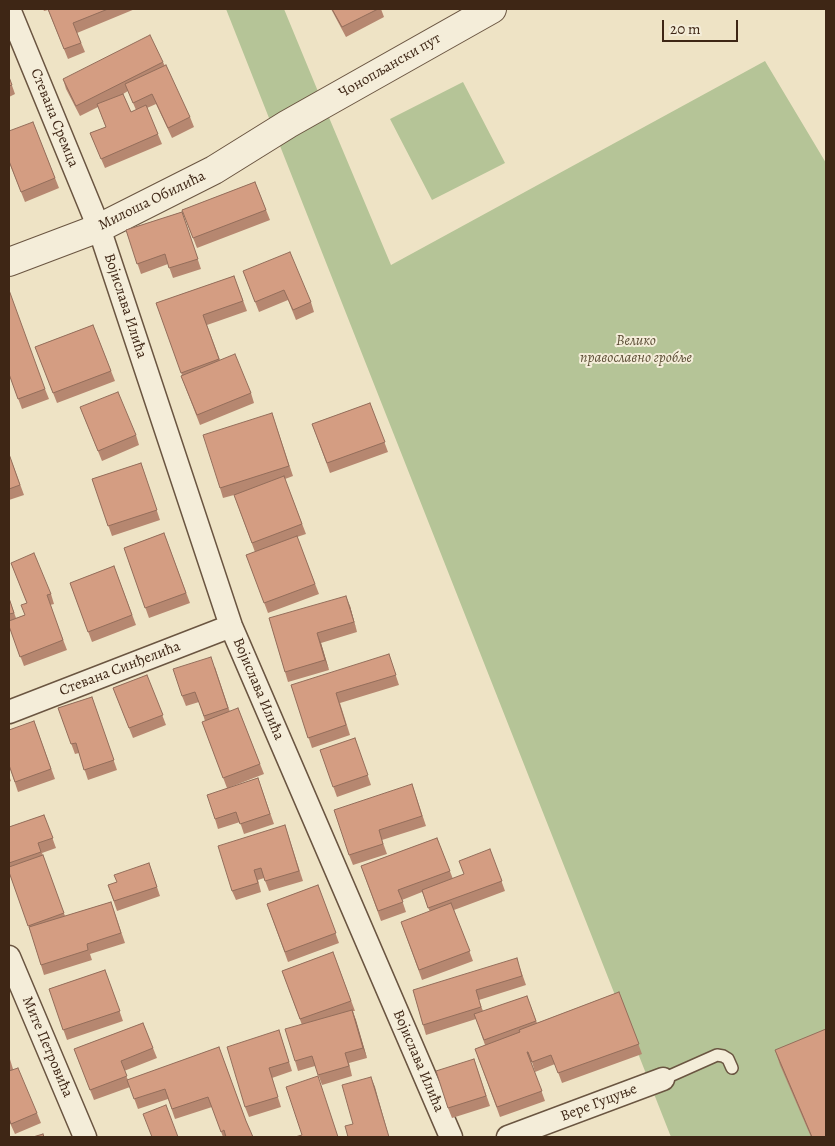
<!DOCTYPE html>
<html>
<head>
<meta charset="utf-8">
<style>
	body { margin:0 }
	#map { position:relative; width:835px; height:1146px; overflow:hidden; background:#eee3c5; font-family:Alegreya,serif }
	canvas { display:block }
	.frame { position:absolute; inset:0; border:10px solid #3e2615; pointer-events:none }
	.scale { position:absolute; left:662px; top:20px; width:76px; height:22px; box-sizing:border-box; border:2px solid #3e2615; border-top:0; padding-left:6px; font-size:15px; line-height:18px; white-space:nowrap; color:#3e2615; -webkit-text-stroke:4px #f4edd9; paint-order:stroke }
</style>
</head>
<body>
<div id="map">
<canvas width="835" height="1146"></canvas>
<div class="frame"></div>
<div class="scale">20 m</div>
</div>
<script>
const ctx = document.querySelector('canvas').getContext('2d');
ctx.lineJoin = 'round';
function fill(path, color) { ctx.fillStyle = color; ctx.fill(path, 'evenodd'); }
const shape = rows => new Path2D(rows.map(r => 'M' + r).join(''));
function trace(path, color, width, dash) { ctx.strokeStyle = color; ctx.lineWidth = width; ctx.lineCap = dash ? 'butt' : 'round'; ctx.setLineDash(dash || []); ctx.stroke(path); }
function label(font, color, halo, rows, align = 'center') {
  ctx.font = font + ' Alegreya,serif'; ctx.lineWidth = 4; ctx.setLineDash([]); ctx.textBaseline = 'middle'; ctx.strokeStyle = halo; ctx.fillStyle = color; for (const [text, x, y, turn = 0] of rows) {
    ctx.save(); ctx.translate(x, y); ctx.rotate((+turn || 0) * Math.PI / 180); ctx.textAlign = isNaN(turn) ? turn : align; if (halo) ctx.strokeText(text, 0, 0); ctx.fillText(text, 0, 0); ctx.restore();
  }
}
fill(shape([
	[226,9,284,9,317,89,391,265,765,61,826,163,826,1137,671,1137],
	[463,82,505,163,432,200,390,119]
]), '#b5c497');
const service = shape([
	[663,1079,717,1055,723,1056,728,1059,732,1068]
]);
const minor = shape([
	[9,9,99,228,231,626,451,1137],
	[9,712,231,626],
	[9,957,85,1137],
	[508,1137,663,1079]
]);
const tertiary = shape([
	[9,262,99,228,214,170,288,124,492,9]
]);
trace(service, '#6a5541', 14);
trace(minor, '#6a5541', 25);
trace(tertiary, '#6a5541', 30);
trace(service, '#f4edd9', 11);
trace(minor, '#f4edd9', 22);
trace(tertiary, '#f4edd9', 28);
fill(shape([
	[43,9,135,9,77,33,85,52,68,59,48,10,44,11],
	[331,9,381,9,384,17,346,37],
	[163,62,190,117,194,127,172,138,156,104,147,108,162,144,105,168,90,133,106,127,98,107,80,116,66,89,63,79],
	[128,91,136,110,131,112,123,94],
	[9,77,15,94,9,97],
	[33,122,59,188,25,202,9,162],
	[255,182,270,220,197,248,182,210],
	[182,212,201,269,173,278,168,264,141,274,126,230],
	[243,271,311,302,314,312,296,320,288,300,259,312],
	[234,276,247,311,207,325,220,360,251,393,254,403,200,425,181,376,182,375,156,303],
	[93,325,115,381,57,403,35,347],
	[9,374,45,389,49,399,22,409],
	[370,403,388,452,330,473,312,424],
	[80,407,136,435,139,445,102,461],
	[272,413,293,476,285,479,306,534,297,537,319,594,268,613,246,555,255,552,234,495,223,498,220,488],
	[9,454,24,495,9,500],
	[141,463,160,520,112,536,92,479],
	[164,533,190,603,149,618,124,548],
	[11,563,51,594,54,604,50,605,67,650,24,666,9,626,9,598,16,618,25,615,27,603],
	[114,566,136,625,92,642,70,583],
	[350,606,357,632,321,643,329,670,288,682,269,618],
	[392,664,399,685,340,703,350,735,312,748,291,685],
	[215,667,230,712,238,708,264,774,228,788,258,778,274,824,244,834,240,822,218,829,215,819,227,788,202,722,205,721,199,702,186,706,182,696],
	[147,675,166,725,133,738,113,688],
	[92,697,117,770,88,780,79,753,75,754,58,708],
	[34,721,55,779,18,792,9,765],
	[355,738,371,785,337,797,320,750],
	[9,775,11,781,9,782],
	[412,784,426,826,382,840,387,854,353,865,349,855],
	[44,815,56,848,42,853,65,916,111,902,125,943,90,954,92,960,44,975,32,936,9,872,9,827],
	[285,825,303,881,269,891,264,878,258,880,261,892,236,900,232,891],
	[437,838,453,879,464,874,490,849,505,891,454,910,473,961,422,980,401,922,430,912,422,892,402,900,406,912,381,921,361,866],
	[149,863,160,896,117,911,108,885,117,882],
	[318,885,339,943,288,962,267,904],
	[333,952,355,1011,353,1011,367,1058,349,1063,352,1076,322,1085,315,1066,298,1071,295,1061,302,1025,282,971],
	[520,968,526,985,479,1000,483,1011,527,996,537,1023,619,992,642,1054,562,1083,555,1064,535,1072,532,1062,531,1062,545,1101,500,1117,475,1049,485,1045,476,1019,426,1035,413,990],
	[105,970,123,1021,67,1040,49,989],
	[143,1023,157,1058,124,1071,128,1080,219,1047,246,1121,253,1137,223,1137,212,1107,175,1119,168,1099,138,1109,130,1087,94,1100,74,1049],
	[279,1030,292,1071,272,1078,281,1107,249,1117,245,1107],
	[775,1050,826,1137,811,1137,780,1065],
	[9,1056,13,1069,37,1113,41,1123,15,1134,10,1123,9,1124],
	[474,1059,490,1106,452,1118,448,1108]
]), '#b68770');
fill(shape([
	[346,596,350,606,357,632,354,622],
	[317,633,321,643,329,670,325,660],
	[352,1010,356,1020,367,1058,363,1048],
	[371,1077,375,1087,389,1137]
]), '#946e5b');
const building = shape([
	[48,9,108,9,73,23,81,43,64,49,48,9],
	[332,9,378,9,342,27,332,9],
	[150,35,163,62,76,106,63,79,150,35],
	[166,65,190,117,168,128,152,94,133,103,125,84,166,65],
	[9,77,12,85,9,86,9,77],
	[123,94,131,112,146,105,158,134,101,159,90,133,106,127,97,104,123,94],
	[33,122,55,178,21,192,9,161,9,131,33,122],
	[255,182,266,210,193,238,182,210,255,182],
	[182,212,198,259,169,268,165,254,137,264,126,230,182,212],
	[290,252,311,302,293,310,284,290,255,302,243,271,290,252],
	[234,276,243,301,203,315,219,359,181,373,156,303,234,276],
	[9,290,45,389,18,399,9,374,9,290],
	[93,325,111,371,53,393,35,347,93,325],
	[235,354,251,393,197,415,181,376,235,354],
	[118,392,136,435,98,451,80,407,118,392],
	[370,403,385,442,327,463,312,424,370,403],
	[272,413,289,466,220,488,203,435,272,413],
	[9,454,20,485,9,489,9,454],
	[141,463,157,510,108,526,92,479,141,463],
	[284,476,302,524,252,543,234,495,284,476],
	[164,533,186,593,145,608,124,548,164,533],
	[297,536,315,584,264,603,246,555,297,536],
	[34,553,51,594,47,595,63,640,20,657,9,626,9,621,25,615,21,605,27,603,11,563,34,553],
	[114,566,132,615,88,632,70,583,114,566],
	[346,596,354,622,317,633,325,660,285,672,269,618,346,596],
	[9,598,14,613,9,614,9,598],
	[389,654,396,675,336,693,346,725,308,738,291,685,389,654],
	[211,657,228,708,204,716,195,692,182,696,173,669,211,657],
	[147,675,163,715,129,728,113,688,147,675],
	[92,697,114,760,84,770,76,743,71,744,58,708,92,697],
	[238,708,260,764,223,778,202,722,238,708],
	[34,721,51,769,15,782,9,765,9,730,34,721],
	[355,738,368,775,333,787,320,750,355,738],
	[258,778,270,814,240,824,236,812,215,819,207,795,258,778],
	[412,784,422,816,379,830,383,844,349,855,334,810,412,784],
	[44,815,53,838,38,843,41,852,9,863,9,827,44,815],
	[285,825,299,871,265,881,261,868,254,870,258,883,232,891,218,846,285,825],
	[437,838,450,871,398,890,403,902,378,911,361,866,437,838],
	[490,849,502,881,428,908,422,890,464,874,459,861,490,849],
	[43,855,64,913,28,926,9,872,9,867,43,855],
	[149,863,157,887,114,901,108,885,117,882,114,875,149,863],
	[318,885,336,933,285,952,267,904,318,885],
	[111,902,121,933,87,944,88,950,41,965,29,927,111,902],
	[451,903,470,951,419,970,401,922,451,903],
	[333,952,351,1001,300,1019,282,971,333,952],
	[517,958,522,976,476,990,481,1007,423,1025,413,990,517,958],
	[105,970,120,1011,63,1030,49,989,105,970],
	[619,992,639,1044,558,1073,551,1055,532,1062,528,1052,527,1052,542,1091,497,1107,475,1049,520,1032,519,1030,619,992],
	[527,996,536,1021,484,1040,474,1014,527,996],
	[352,1010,363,1048,345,1053,349,1066,318,1075,312,1056,295,1061,285,1029,352,1010],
	[143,1023,153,1048,121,1061,127,1076,90,1090,74,1049,143,1023],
	[826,1029,826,1137,812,1137,775,1050,826,1029],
	[279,1030,289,1062,269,1068,278,1097,245,1107,227,1047,279,1030],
	[219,1047,246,1121,253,1137,226,1137,224,1130,221,1132,208,1097,172,1109,165,1089,134,1099,127,1080,219,1047],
	[474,1059,486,1096,448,1108,436,1071,474,1059],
	[18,1068,37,1113,11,1124,9,1118,9,1071,18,1068],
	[318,1076,338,1137,295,1137,302,1135,286,1087,318,1076],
	[371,1077,389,1137,348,1137,345,1126,353,1124,342,1085,371,1077],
	[166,1105,178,1137,152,1137,143,1114,166,1105],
	[43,1134,44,1137,33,1137,43,1134]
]);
fill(building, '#d49d82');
trace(building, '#946e5b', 1);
label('15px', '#3e2615', '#f4edd9', [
	["Чонопљански пут",390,66,-30],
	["Стевана Сремца",54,118,68],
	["Милоша Обилића",152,201,-26],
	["Војислава Илића",125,306,72],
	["Стевана Синђелића",120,669,-21],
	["Војислава Илића",258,689,67],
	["Мите Петровића",47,1047,67],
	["Војислава Илића",418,1061,67],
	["Вере Гуцуње",599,1103,-21]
]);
label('italic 15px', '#5c4e36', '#f4edd9', [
	["Велико",636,341],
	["православно гробље",636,358]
]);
</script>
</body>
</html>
